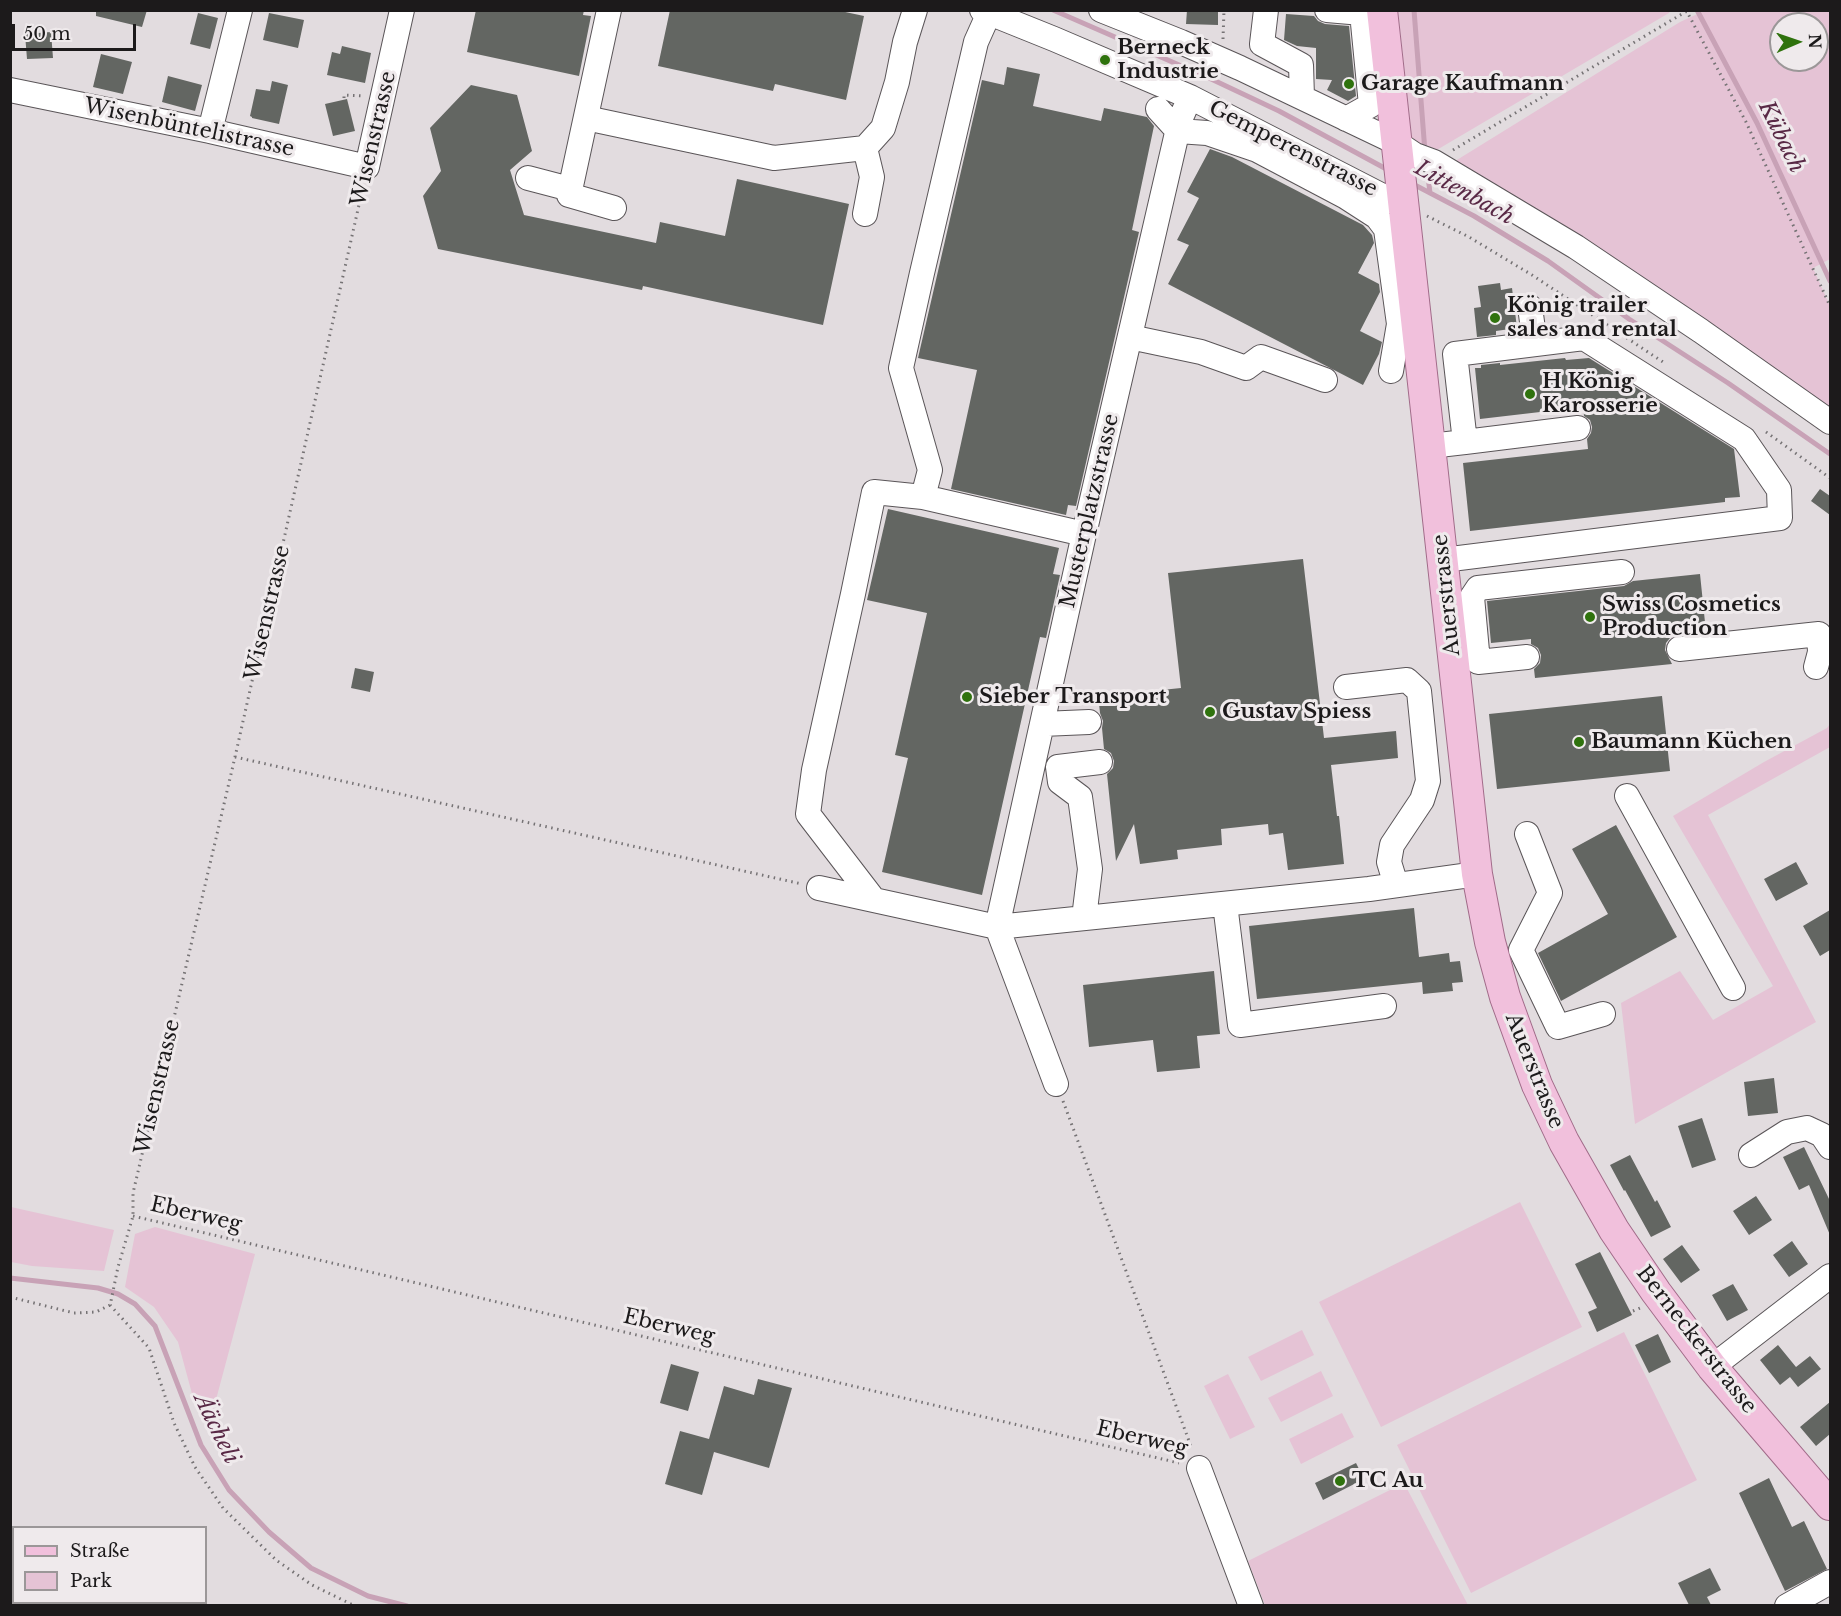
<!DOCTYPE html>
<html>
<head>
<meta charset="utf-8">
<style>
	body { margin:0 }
	#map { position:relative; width:1841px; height:1616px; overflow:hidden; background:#e2dcdf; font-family:"Libre Baskerville",serif }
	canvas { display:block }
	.frame { position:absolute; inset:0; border:12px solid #1c1a1b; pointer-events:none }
	.legend { position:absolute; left:12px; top:1526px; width:195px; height:78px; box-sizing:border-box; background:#efeaec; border:2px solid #9b9798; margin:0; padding:8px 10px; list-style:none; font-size:18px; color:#1c1a1b }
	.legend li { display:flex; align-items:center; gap:12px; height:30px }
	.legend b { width:30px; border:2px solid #9b9798 }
	.north { position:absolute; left:1769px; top:12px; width:60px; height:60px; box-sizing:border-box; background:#efeaec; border:2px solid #9b9798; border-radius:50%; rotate:88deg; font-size:16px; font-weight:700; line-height:24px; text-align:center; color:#1c1a1b }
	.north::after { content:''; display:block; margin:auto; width:21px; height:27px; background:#2f720d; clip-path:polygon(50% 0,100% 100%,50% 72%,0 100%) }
	.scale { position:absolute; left:12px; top:24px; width:124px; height:27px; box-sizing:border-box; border:3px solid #1c1a1b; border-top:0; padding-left:8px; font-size:18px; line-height:21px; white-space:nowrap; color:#1c1a1b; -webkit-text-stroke:4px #efeaec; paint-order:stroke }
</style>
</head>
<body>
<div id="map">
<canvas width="1841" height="1616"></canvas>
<div class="frame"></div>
<ul class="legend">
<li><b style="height:8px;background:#f1c0dc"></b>Straße</li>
<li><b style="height:16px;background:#e5c3d5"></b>Park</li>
</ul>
<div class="north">N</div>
<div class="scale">50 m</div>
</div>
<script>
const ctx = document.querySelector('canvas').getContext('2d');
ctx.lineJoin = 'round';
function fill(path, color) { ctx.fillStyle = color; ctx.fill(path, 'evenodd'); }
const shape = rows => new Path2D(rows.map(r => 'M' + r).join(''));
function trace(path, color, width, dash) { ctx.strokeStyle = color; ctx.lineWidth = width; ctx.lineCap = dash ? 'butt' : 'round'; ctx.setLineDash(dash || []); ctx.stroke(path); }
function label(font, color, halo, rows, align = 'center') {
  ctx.font = font + ' "Libre Baskerville",serif'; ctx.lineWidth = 6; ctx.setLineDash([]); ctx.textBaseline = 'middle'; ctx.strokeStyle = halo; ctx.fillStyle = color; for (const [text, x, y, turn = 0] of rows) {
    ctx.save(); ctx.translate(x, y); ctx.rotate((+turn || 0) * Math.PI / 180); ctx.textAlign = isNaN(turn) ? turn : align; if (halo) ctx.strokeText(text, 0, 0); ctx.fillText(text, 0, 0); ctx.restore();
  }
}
fill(shape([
	[1398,11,1670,11,1669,13,1435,151,1412,143],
	[1704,11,1830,11,1830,259,1813,268,1830,306,1830,415,1452,163,1680,22],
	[1781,24,1817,24,1817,60,1781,60],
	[1830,724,1830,747,1708,815,1816,1022,1635,1124,1621,1003,1680,971,1713,1020,1773,986,1673,816,1764,762,1827,728],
	[1520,1202,1582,1327,1381,1427,1319,1302],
	[11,1207,114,1230,104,1271,32,1266,11,1262],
	[155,1227,255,1254,210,1422,194,1401,178,1342,154,1307,125,1287,135,1234],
	[1302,1330,1314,1355,1261,1381,1248,1357],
	[1624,1332,1697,1480,1471,1593,1397,1445],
	[1321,1371,1333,1396,1281,1422,1268,1398],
	[1228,1374,1255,1427,1230,1439,1204,1386],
	[1342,1413,1354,1437,1301,1464,1289,1439],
	[1404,1483,1468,1605,1265,1605,1248,1561]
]), '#e5c3d5');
trace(shape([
	[1053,10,1209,78,1279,111,1390,171],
	[1414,10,1425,152],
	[1697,10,1757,123,1830,281],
	[1427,168,1430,193],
	[1411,183,1474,216,1548,261,1629,319,1728,383,1830,454],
	[10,1278,98,1288,118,1294,135,1304,155,1326,201,1445,229,1490,269,1532,311,1568,368,1596,407,1606]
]), '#c8a2b6', 5);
fill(shape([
	[96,10,147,10,142,27,96,16],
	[476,10,584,10,583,15,591,16,579,76,467,52],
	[670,10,836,10,864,16,846,100,775,84,773,91,658,66],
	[1187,10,1218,10,1218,25,1186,24],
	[198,13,218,18,210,49,190,44],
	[269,13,304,20,298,48,263,40],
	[1286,14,1314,16,1318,21,1325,24,1349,26,1356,96,1348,101,1327,90,1332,80,1316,79,1316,48,1297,46,1284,40],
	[51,32,53,58,27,59,25,34],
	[342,46,371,53,365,83,327,75,332,52,340,54],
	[101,54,132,62,123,94,93,87],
	[1007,67,1040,74,1033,106,1101,121,1104,108,1147,117,1154,126,1132,230,1139,232,1076,506,1068,505,1066,515,951,489,977,370,918,358,982,80,1004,85],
	[168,76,202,85,195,111,162,102],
	[272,81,288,85,279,124,252,118,252,117,250,116,256,89,270,91],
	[471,85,517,95,532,151,510,170,524,215,656,243,660,222,725,236,737,179,849,204,823,325,643,286,642,290,438,249,423,196,441,171,430,128],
	[347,99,355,131,333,136,325,104],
	[1210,149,1232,157,1363,225,1372,235,1374,243,1358,273,1379,284,1380,292,1360,331,1382,342,1379,354,1363,385,1168,284,1189,245,1177,240,1199,198,1187,192],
	[1500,283,1501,290,1512,288,1517,328,1496,331,1496,335,1477,337,1474,308,1481,307,1478,286],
	[1565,358,1566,360,1589,358,1734,449,1740,497,1725,498,1725,502,1470,531,1463,463,1588,449,1587,439,1591,433,1592,427,1590,420,1584,416,1583,407,1480,419,1475,368,1481,368,1481,365,1500,363,1500,365],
	[1820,489,1830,496,1830,515,1811,501],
	[888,509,1059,548,1053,574,1060,575,1046,638,1040,637,982,895,882,872,908,758,895,755,927,613,867,600],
	[1303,559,1324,738,1396,731,1398,758,1331,765,1337,816,1339,816,1344,864,1288,870,1283,833,1269,835,1268,824,1221,829,1222,845,1177,850,1178,859,1140,864,1134,824,1116,861,1107,774,1113,768,1114,761,1111,753,1104,749,1102,728,1103,721,1100,713,1098,694,1132,690,1132,693,1181,688,1168,573],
	[1700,574,1706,632,1677,635,1670,638,1666,643,1665,650,1672,664,1535,678,1534,669,1540,663,1541,655,1538,648,1531,644,1531,639,1491,643,1487,601,1624,586,1633,581],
	[355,668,374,672,370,692,351,688],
	[1662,696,1670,771,1497,789,1489,714],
	[1616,825,1677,937,1561,1001,1538,953,1608,914,1572,849],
	[1796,862,1808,884,1776,901,1764,879],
	[1414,908,1419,957,1449,953,1450,962,1460,961,1463,982,1452,983,1453,991,1423,994,1422,982,1257,999,1249,926],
	[1830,910,1830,950,1820,956,1803,926],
	[1214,971,1220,1034,1197,1036,1200,1068,1157,1072,1153,1040,1089,1047,1083,985],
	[1774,1078,1778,1113,1748,1116,1744,1082],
	[1702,1118,1716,1160,1692,1168,1678,1126],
	[1804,1147,1830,1201,1830,1235,1809,1185,1799,1190,1783,1157],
	[1630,1155,1655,1202,1657,1200,1671,1227,1651,1237,1625,1190,1624,1191,1610,1165],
	[1756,1196,1772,1220,1749,1235,1733,1211],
	[1792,1241,1808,1264,1789,1277,1773,1255],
	[1682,1245,1700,1270,1681,1283,1663,1259],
	[1600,1252,1632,1315,1597,1332,1588,1312,1597,1308,1575,1264],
	[1733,1284,1748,1310,1727,1321,1712,1295],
	[1658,1334,1671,1362,1649,1373,1635,1345],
	[1778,1345,1796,1367,1810,1356,1821,1369,1798,1387,1790,1377,1780,1385,1760,1360],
	[671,1364,699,1372,688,1411,660,1403],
	[758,1379,792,1388,769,1468,714,1452,702,1495,665,1484,680,1431,709,1439,724,1386,754,1395],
	[1830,1402,1830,1434,1816,1446,1800,1427],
	[1356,1463,1364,1479,1323,1500,1315,1483],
	[1769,1478,1792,1527,1804,1521,1827,1569,1785,1591,1739,1493],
	[1710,1568,1721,1590,1707,1597,1711,1605,1689,1605,1678,1583]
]), '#636662');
const minor = shape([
	[609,10,569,195,614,208],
	[982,10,1054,39,1190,97,1404,207],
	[1101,10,1181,42,1240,68,1397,143,1415,155,1434,162,1576,247,1701,331,1830,422],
	[1266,10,1262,44,1301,65,1302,97],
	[1327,10,1362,13,1362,10],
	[989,13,976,42,922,273,901,368,930,470,923,497,1084,534],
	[10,90,210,131,367,167,402,10],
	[1190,97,1180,120,1084,534,997,927,1369,889,1477,874],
	[1158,109,1178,131,1207,133,1257,150,1346,197,1377,217,1386,229,1399,324,1391,371],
	[586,118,774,158,865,148,872,177,865,214],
	[1346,119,1371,105,1362,13],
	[210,131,240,10],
	[865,148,883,128,897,82,905,42,915,10],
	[528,178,570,189],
	[1530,307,1535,344],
	[1130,337,1201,352,1246,368,1261,357,1325,380],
	[1465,442,1578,428],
	[1430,446,1465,442,1455,354,1584,338,1744,439,1779,490,1780,518,1443,560],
	[1679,649,1819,634,1820,652,1816,667],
	[1527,657,1478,662,1472,597,1478,588,1622,572],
	[1346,687,1407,680,1419,691,1428,781,1422,800,1392,845,1389,862,1396,885],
	[1042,724,1089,722],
	[1627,796,1733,988],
	[1527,834,1550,893,1521,950,1558,1027,1603,1014],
	[819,888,997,927,1056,1084],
	[874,900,808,814,814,770,853,594,874,492,923,497],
	[1225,904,1240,1025,1384,1006],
	[1084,918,1090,869,1080,797,1060,782,1058,767,1100,762],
	[1751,1155,1787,1132,1807,1128,1822,1135,1830,1147],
	[1712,1367,1830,1276],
	[1199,1468,1251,1606],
	[1787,1606,1830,1582]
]);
const major = shape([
	[1382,10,1477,874,1490,942,1505,997,1537,1085,1564,1142,1614,1230,1656,1292,1712,1367,1830,1505]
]);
trace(minor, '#5a5558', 26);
trace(major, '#a16b89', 32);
trace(shape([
	[1686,10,1746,122,1830,306],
	[1223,39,1224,10],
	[344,98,344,95,363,96],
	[1453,150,1687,11],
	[1427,216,1469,237,1532,275,1666,364],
	[1766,432,1830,478],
	[235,757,802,884],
	[1063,1101,1192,1449],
	[133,1216,1179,1463],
	[10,1297,74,1313,96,1312,110,1305,111,1301,118,1267,133,1216,133,1193,235,757,363,187],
	[110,1305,149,1348,174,1423,195,1467,223,1508,276,1560,312,1585,355,1606],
	[1633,1311,1640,1308]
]), '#757274', 3, [1.5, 4.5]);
trace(minor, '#fff', 24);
trace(major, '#f1c0dc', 30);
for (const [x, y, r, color] of [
	[1105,60,6,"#2f720d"],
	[1349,84,6,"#2f720d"],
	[1495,318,6,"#2f720d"],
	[1530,394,6,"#2f720d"],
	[1590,617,6,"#2f720d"],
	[967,697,6,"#2f720d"],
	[1210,712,6,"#2f720d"],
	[1579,742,6,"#2f720d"],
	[1340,1481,6,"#2f720d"]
]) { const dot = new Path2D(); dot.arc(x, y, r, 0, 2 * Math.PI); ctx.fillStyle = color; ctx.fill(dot); trace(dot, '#efeaec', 2); }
label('bold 21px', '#1c1a1b', '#efeaec', [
	["Berneck",1117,48],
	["Industrie",1117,72],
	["Garage Kaufmann",1361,84],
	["König trailer",1507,306],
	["sales and rental",1507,330],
	["H König",1542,382],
	["Karosserie",1542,406],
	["Swiss Cosmetics",1602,605],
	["Production",1602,629],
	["Sieber Transport",979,697],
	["Gustav Spiess",1222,712],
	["Baumann Küchen",1591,742],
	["TC Au",1352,1481]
], 'left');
label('21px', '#1c1a1b', '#efeaec', [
	["Wisenbüntelistrasse",189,128,12],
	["Wisenstrasse",374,139,-77],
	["Gemperenstrasse",1293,149,27],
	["Musterplatzstrasse",1090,511,-77],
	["Auerstrasse",1447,595,-96],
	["Wisenstrasse",268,613,-77],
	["Auerstrasse",1534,1071,68],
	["Wisenstrasse",158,1087,-77],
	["Eberweg",196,1215,13],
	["Eberweg",669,1327,13],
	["Berneckerstrasse",1696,1340,52],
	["Eberweg",1142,1439,13]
]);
label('italic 22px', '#592946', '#efeaec', [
	["Kübach",1781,137,64],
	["Littenbach",1464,193,29],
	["Äächeli",216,1429,64]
]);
</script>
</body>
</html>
